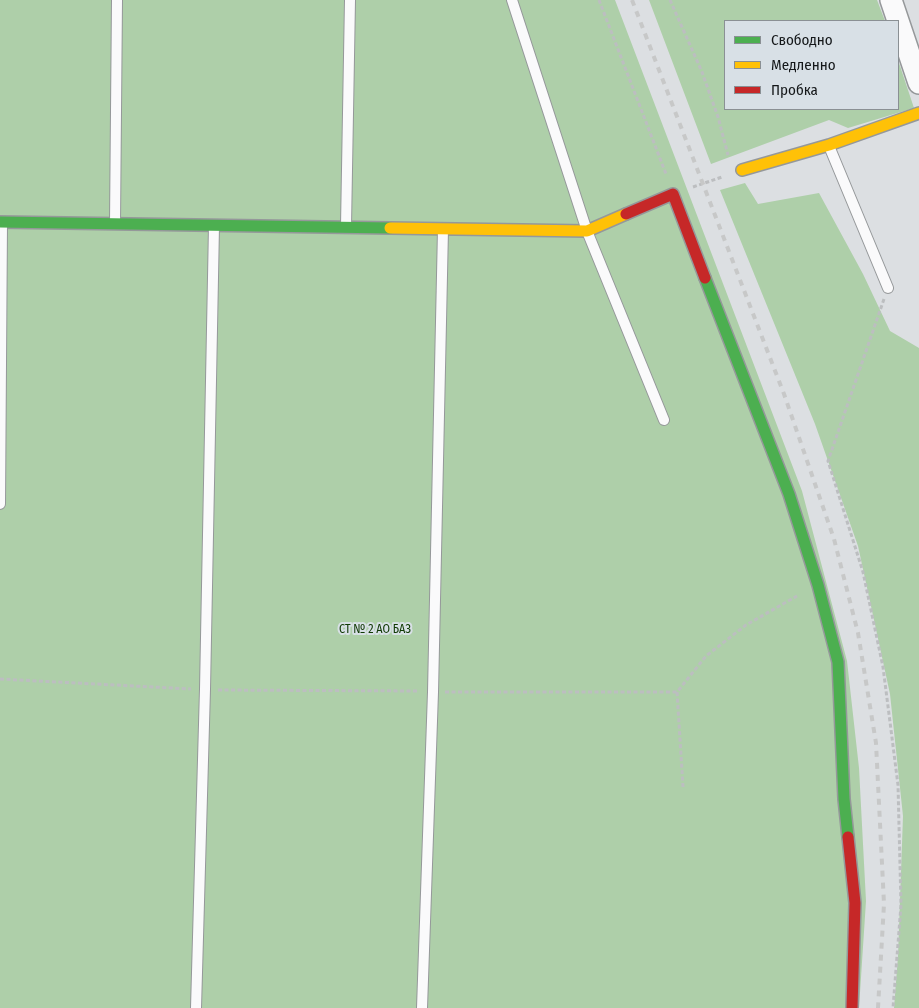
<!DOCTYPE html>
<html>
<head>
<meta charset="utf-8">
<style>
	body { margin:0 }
	#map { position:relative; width:919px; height:1008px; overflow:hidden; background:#dcdfe2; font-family:"Fira Sans Condensed",sans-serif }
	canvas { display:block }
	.legend { position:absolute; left:724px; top:20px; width:175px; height:90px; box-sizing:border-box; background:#d8e0e6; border:1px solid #8a9094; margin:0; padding:6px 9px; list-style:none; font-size:15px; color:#141719 }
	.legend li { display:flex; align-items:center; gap:10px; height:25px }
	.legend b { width:25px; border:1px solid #8a9094 }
</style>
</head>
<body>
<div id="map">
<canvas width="919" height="1008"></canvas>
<ul class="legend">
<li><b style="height:6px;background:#4caf50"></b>Свободно</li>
<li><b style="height:6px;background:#ffc107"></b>Медленно</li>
<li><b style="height:6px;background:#c62828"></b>Пробка</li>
</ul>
</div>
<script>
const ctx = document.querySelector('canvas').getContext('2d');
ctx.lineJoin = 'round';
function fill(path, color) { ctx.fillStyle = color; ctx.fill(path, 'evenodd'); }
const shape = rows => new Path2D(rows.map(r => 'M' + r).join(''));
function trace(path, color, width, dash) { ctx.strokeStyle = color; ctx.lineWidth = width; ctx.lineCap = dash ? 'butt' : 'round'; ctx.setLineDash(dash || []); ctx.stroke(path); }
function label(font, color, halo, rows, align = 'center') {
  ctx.font = font + ' "Fira Sans Condensed",sans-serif'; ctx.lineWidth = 4; ctx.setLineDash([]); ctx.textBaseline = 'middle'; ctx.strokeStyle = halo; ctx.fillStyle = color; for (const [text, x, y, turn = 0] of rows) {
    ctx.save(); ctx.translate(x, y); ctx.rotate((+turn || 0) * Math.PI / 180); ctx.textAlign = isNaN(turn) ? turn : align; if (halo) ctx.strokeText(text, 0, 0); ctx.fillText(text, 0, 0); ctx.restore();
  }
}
fill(shape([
	[0,0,615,0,802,491,847,661,859,768,866,901,859,1008,0,1008],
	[649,0,877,0,885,21,725,21,725,109,898,109,898,60,914,108,848,128,829,120,711,164],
	[745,183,758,204,819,193,863,274,890,331,919,348,919,1008,894,1008,898,956,903,816,890,694,858,546,815,424,720,190]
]), '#aecfa9');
const lane = shape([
	[512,0,587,231,664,420],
	[829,146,888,288],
	[115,223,117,0],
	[346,226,350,0],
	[0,504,2,223],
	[196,1008,205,689,214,226],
	[422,1008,433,692,443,229]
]);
const street = shape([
	[891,0,919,83]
]);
const fast = shape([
	[0,222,390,228],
	[705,278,789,494,818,585,838,662,844,799,848,837]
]);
const slow = shape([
	[742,170,829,145,919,113],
	[390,228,587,231,626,214]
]);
const jam = shape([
	[626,214,673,194,705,278],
	[848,837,855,903,852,1008]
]);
trace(lane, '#95989a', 12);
trace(street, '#95989a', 24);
trace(fast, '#95989a', 14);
trace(slow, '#95989a', 14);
trace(jam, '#95989a', 14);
trace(shape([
	[599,0,666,174],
	[670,0,702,72,718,117,728,155],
	[693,187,722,177],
	[884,299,828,461,863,572,883,667,898,785,901,905,893,1008],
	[0,679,191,689],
	[218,690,419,691],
	[445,692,677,692],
	[683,787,677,692,706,656,746,625,797,596]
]), '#bcbec0', 3, [4, 2.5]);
trace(lane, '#fafafb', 10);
trace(street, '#fafafb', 21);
trace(fast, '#4caf50', 11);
trace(slow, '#ffc107', 11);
trace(jam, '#c62828', 11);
trace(shape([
	[632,0,784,394,834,539,858,633,876,743,884,904,878,1008]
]), '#c7c8c8', 4, [6, 6]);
label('12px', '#0f3903', '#d8e0e6', [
	["СТ № 2 АО БАЗ",375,630]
]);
</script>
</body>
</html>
